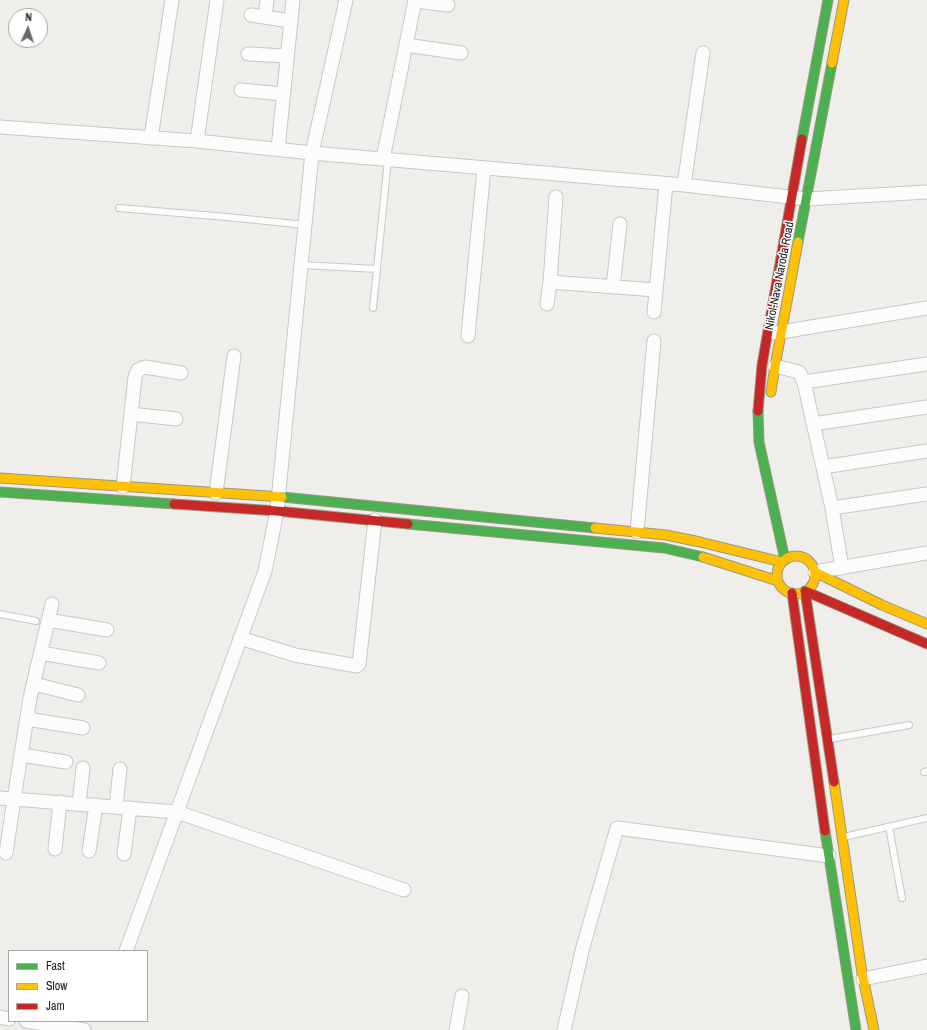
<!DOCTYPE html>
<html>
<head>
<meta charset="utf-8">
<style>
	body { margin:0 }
	#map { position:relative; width:927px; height:1030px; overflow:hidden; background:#f0eeeb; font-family:"Archivo Narrow",sans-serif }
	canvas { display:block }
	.legend { position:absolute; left:8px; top:950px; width:140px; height:72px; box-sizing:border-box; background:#fff; border:1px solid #a7a7a7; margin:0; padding:5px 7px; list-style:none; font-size:12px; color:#222 }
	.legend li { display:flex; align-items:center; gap:8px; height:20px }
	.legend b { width:20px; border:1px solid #a7a7a7 }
	.north { position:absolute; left:8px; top:8px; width:40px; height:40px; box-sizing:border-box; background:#fff; border:1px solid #a7a7a7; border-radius:50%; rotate:3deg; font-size:11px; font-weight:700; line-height:16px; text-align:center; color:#222 }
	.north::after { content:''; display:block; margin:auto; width:14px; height:18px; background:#6a6968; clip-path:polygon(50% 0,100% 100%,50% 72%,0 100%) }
</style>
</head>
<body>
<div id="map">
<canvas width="927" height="1030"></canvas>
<ul class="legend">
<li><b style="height:5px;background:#4caf50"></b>Fast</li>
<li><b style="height:5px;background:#ffc107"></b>Slow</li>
<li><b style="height:5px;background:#c62828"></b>Jam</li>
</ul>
<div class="north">N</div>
</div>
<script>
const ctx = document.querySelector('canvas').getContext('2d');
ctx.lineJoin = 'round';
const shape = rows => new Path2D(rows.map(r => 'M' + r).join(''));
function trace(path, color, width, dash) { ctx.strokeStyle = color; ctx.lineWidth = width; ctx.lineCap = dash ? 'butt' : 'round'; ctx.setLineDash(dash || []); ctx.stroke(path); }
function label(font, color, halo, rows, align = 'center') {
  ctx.font = font + ' "Archivo Narrow",sans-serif'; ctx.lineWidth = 3; ctx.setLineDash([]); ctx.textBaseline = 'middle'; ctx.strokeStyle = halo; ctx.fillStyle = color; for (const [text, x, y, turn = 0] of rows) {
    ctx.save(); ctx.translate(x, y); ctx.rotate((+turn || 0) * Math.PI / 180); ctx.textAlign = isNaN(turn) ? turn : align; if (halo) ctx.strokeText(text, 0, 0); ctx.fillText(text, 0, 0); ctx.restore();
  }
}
const lane = shape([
	[119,208,227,217,305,225],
	[301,265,377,269],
	[373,308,388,159],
	[0,614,36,621],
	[830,739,909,725],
	[924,772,927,771],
	[889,827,902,898],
	[844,837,927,818]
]);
const street = shape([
	[415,1,448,5],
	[251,15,291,21],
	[265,17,267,0],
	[406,45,461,53],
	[248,54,287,56],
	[241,90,283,94],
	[0,127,197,141,312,153,684,185,807,199,927,192],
	[151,138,172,0],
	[197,141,217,0],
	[278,149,293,0],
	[383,159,415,0],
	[684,185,703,53],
	[550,282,556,197],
	[613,287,620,224],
	[547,304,550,282,656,290],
	[654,312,666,184],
	[775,333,927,308],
	[468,336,484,168],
	[775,366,799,372,804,382],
	[131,414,176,419],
	[813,424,927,407],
	[823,467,927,451],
	[123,487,135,377,138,370,145,367,181,373],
	[216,493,234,356],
	[832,508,927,494],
	[637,532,654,341],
	[842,568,832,508,804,382,927,364],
	[815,572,927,553],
	[48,620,107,630],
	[240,638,295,655,357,666,359,664,375,520],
	[41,653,99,663],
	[34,684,78,695],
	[27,719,83,728],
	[21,755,66,762],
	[0,798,177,812,404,890],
	[79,804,83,768],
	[116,807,120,769],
	[55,849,60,802],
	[89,851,96,805],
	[6,853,14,799,30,698,52,604],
	[124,854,130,808],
	[126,951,265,571,277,511,312,153,346,0],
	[863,979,927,966],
	[0,1017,9,1019],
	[26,1021,84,1030],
	[456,1030,462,996],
	[564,1030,583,947,617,828,829,856]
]);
const fast = shape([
	[802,139,828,0],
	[798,242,832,63],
	[758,411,759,442,785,560],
	[0,492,174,504],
	[282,497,595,528],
	[408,524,664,548,703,557],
	[825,831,856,1030]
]);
const slow = shape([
	[832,63,844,0],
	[771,392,775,366,798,242],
	[0,478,282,497],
	[595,528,666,535,700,542,782,562],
	'777 575a19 19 0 1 1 38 0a19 19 0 1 1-38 0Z',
	[703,557,778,581],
	[815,572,882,605,927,624],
	[834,782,862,973,874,1030]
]);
const jam = shape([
	[758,411,762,365,802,139],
	[174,504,277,511,408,524],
	[805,591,834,782],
	[805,591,927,644],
	[792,593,825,831]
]);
trace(lane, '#c9c8c7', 8);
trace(street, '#c9c8c7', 15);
trace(fast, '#999a82', 11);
trace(slow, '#999a82', 11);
trace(jam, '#999a82', 11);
trace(lane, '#fdfcfc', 6);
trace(street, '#fdfcfc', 13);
trace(fast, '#4caf50', 9);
trace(slow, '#ffc107', 9);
trace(jam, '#c62828', 9);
label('12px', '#222', '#fff', [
	["Nikol-Nava Naroda Road",780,276,-79]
]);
</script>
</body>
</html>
